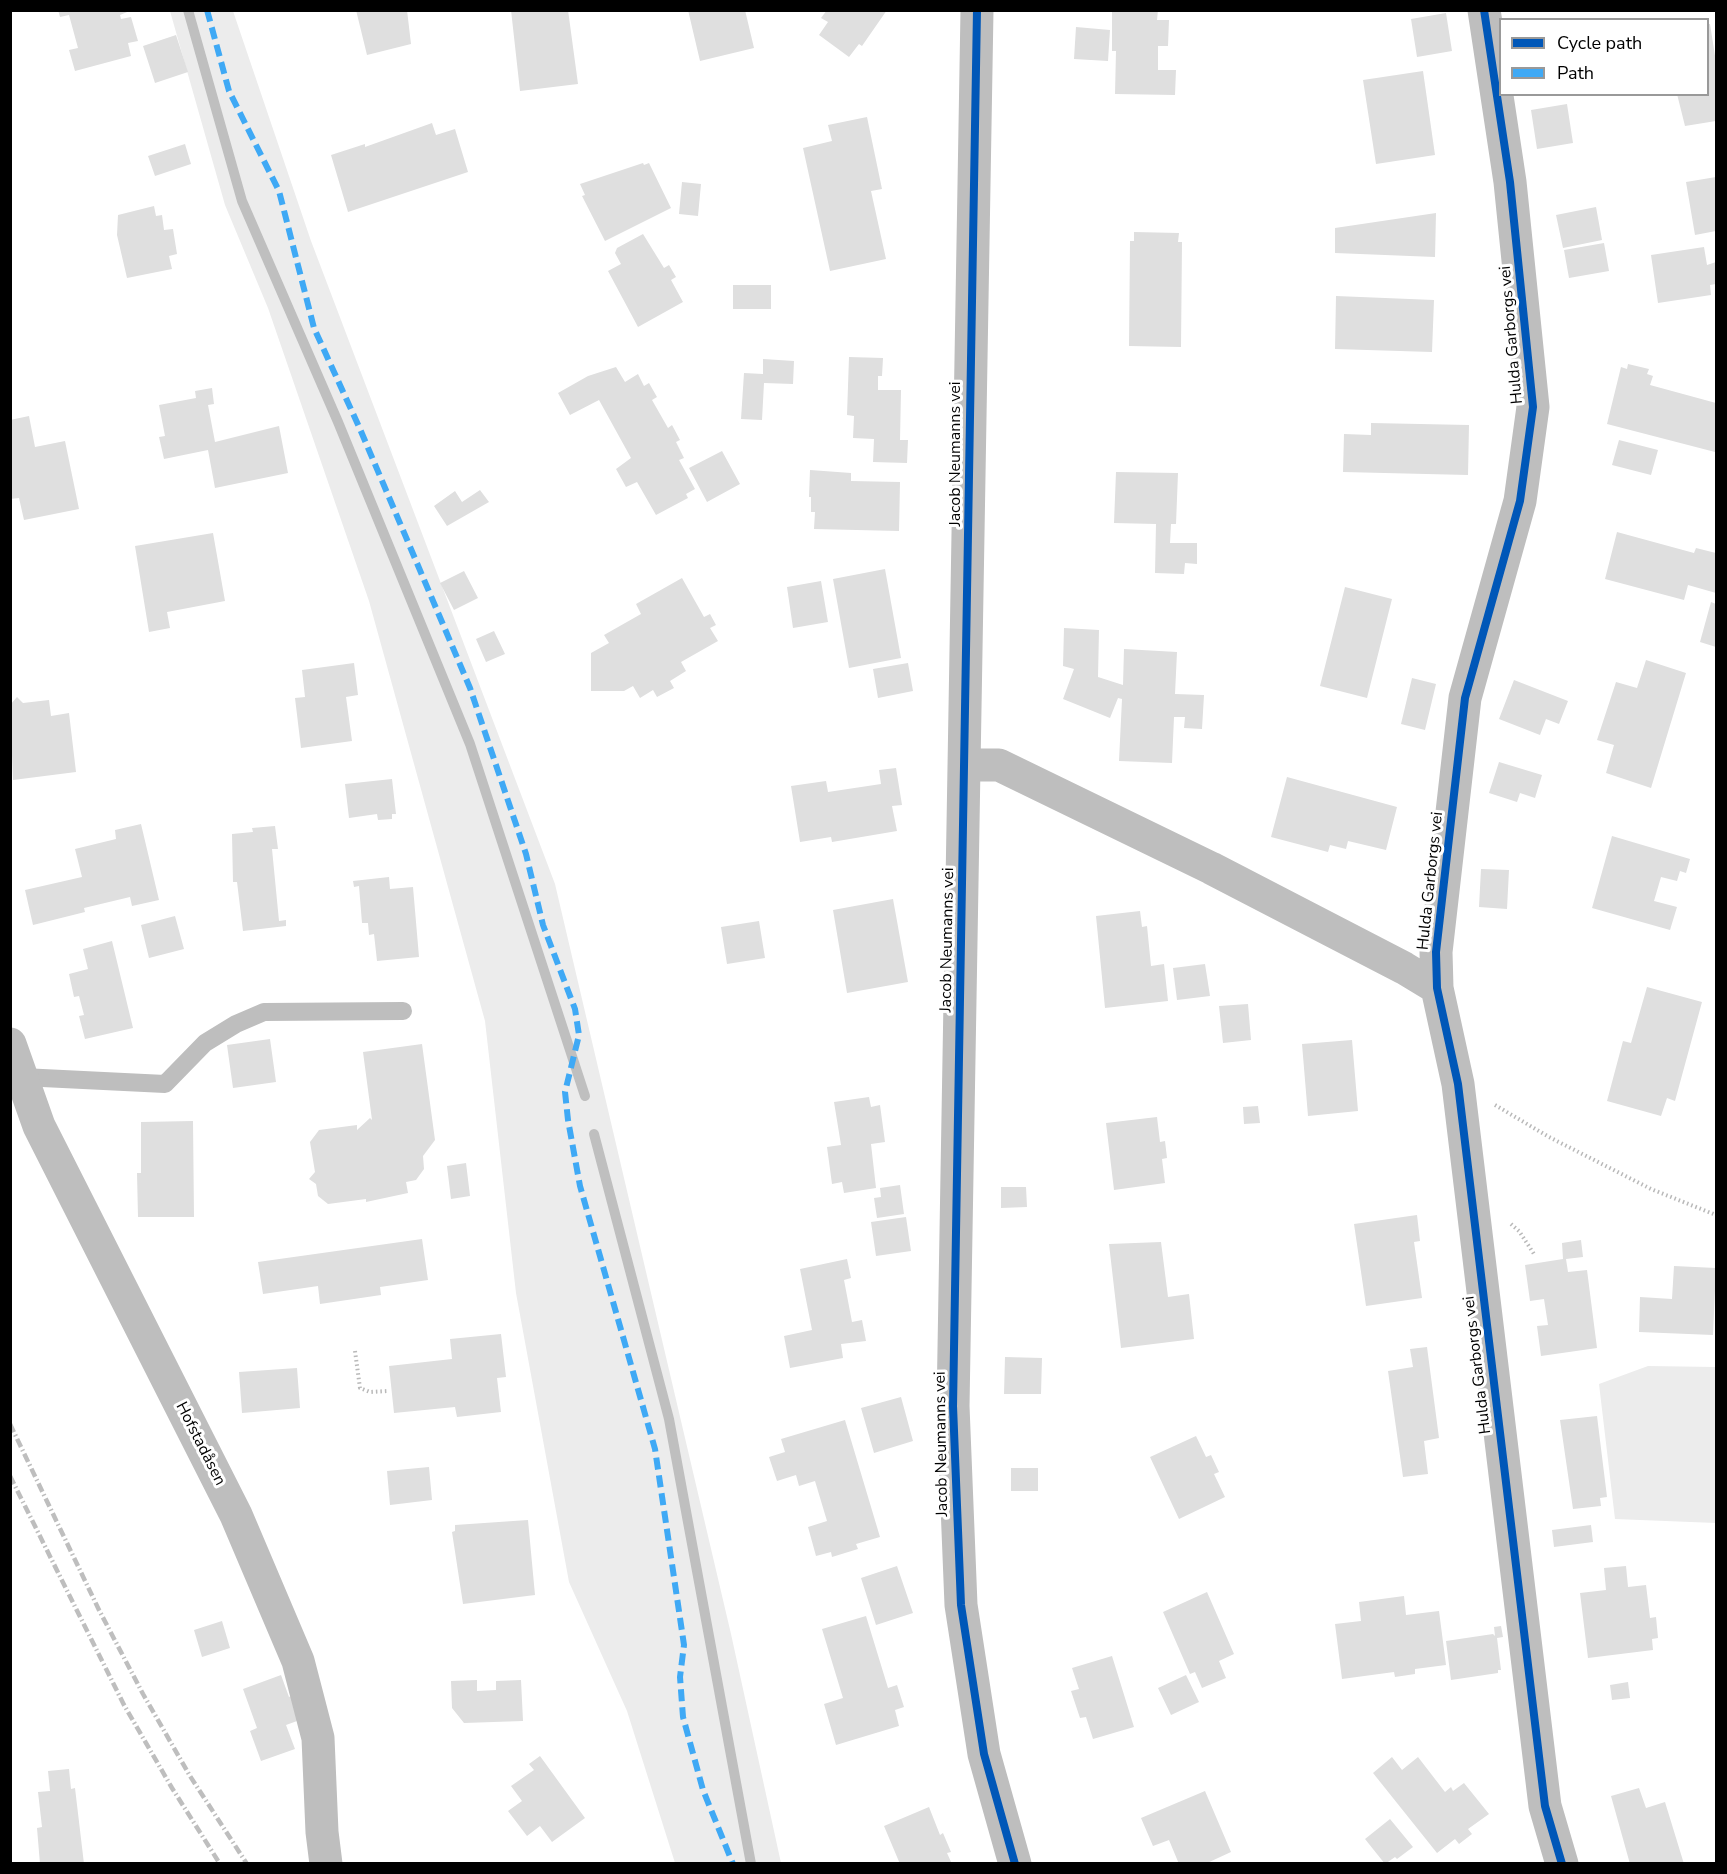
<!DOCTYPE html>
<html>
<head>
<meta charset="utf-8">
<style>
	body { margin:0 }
	#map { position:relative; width:1727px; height:1874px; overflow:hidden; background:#fff; font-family:"Nunito Sans",sans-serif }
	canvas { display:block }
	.frame { position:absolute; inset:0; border:12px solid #000; pointer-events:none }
	.legend { position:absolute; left:1499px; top:18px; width:210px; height:78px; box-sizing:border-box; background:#fff; border:2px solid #999; margin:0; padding:8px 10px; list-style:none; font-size:18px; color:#000 }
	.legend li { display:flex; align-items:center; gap:12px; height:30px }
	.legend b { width:30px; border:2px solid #999 }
</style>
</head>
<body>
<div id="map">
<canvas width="1727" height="1874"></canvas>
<div class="frame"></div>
<ul class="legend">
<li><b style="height:8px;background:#0057b8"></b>Cycle path</li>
<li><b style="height:8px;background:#3fa9f5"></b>Path</li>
</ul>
</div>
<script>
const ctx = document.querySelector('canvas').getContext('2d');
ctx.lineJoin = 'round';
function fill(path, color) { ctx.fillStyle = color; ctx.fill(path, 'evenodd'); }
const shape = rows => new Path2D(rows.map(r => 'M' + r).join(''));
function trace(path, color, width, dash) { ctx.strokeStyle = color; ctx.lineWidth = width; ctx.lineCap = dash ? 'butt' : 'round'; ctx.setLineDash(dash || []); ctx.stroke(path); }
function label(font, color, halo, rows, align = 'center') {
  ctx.font = font + ' "Nunito Sans",sans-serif'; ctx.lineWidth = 6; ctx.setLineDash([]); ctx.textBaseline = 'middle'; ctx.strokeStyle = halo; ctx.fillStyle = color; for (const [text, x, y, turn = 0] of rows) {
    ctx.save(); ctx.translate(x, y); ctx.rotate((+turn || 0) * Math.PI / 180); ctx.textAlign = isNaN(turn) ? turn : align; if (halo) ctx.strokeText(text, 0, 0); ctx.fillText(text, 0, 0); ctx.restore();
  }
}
fill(shape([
	[170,11,233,11,311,241,555,884,731,1634,781,1863,675,1863,627,1711,569,1582,516,1293,485,1021,369,601,268,308,225,205],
	[1648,1366,1716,1367,1716,1523,1615,1519,1599,1384]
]), '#ececec');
trace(shape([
	[188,10,242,201,338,422,470,744,585,1096],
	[594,1134,669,1419,751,1864]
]), '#bfbfbf', 10);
fill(shape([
	[58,10,132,10,120,15,121,19,131,17,138,41,128,43,131,56,75,71,69,50,78,48,69,15,60,17],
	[356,10,407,10,411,44,367,55],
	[511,10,568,10,578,84,520,91],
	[688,10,745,10,754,48,700,61],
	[827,10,887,10,862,46,859,44,849,57,819,35,828,22,821,18],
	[1112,10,1158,10,1157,20,1169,20,1168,46,1158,46,1158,70,1176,70,1175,95,1115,94,1116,51,1112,51],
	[1446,13,1452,51,1417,57,1411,19],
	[1708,24,1710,24,1716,62,1716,121,1685,126,1677,94,1708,94],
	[1076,27,1110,30,1108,61,1074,59],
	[176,35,188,72,155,83,143,46],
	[1423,71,1435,155,1376,164,1363,80],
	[1567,104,1573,143,1537,149,1531,110],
	[867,117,882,189,871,191,886,259,830,271,803,148,832,141,828,125],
	[432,123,436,135,455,129,468,172,348,212,331,155,365,144,365,147],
	[185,144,191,164,155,176,148,156],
	[643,163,644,165,649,163,671,208,605,241,582,196,585,195,580,184],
	[1716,177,1716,231,1695,235,1686,182],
	[682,182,701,184,698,216,679,214],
	[154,206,156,216,162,215,164,230,173,229,177,254,169,256,172,269,127,278,117,235,118,215],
	[1596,207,1602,240,1563,248,1556,215],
	[1436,213,1435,257,1335,253,1335,228],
	[1134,232,1179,233,1178,242,1182,242,1181,347,1129,346,1130,241,1134,241],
	[643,234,664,268,669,265,676,277,671,280,683,302,638,327,608,271,621,264,615,253,617,248],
	[1604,243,1609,271,1569,278,1564,250],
	[1704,247,1707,265,1716,262,1716,284,1710,285,1711,295,1658,303,1651,255],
	[733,285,771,285,771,309,733,309],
	[1336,296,1434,300,1432,352,1335,349],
	[849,357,883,358,882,376,878,376,878,390,901,390,900,440,908,440,907,463,873,462,874,439,853,438,854,416,847,415],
	[763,359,794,361,793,384,764,383,762,420,741,419,744,373,763,374],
	[1628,364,1649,369,1647,374,1653,376,1650,385,1716,403,1715,452,1607,424,1621,367,1627,369],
	[616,367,625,382,638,374,644,386,649,383,657,397,652,400,668,428,672,425,680,440,676,442,684,458,679,460,695,489,686,494,688,498,656,515,637,482,626,487,616,469,631,458,599,400,570,415,558,393,588,376],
	[212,388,214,404,208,405,215,442,279,426,288,473,215,488,208,450,164,459,159,437,165,436,159,405,196,398,195,391],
	[29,416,35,447,65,441,79,509,24,520,19,498,10,499,10,420],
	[1371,423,1469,425,1468,475,1343,472,1344,434,1371,435],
	[1619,440,1658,450,1651,475,1612,465],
	[722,451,740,484,707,502,689,468],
	[810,470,851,473,851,481,900,482,899,531,814,529,815,512,811,512,811,497,809,497],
	[1116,472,1178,473,1176,524,1171,524,1170,543,1197,543,1197,564,1185,563,1184,574,1155,573,1156,524,1114,523],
	[480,490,489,502,447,526,434,506,455,491,462,502],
	[1617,532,1694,553,1696,548,1716,553,1716,593,1688,585,1684,600,1605,579],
	[213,533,225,601,167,612,170,628,149,632,135,546],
	[885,569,901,658,849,668,833,579],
	[464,571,478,598,454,610,440,583],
	[682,578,704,617,710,614,716,625,710,628,718,641,681,662,686,671,670,681,674,688,657,697,653,690,640,698,633,686,624,691,591,691,591,653,609,643,604,635,641,614,636,604],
	[821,581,828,622,793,628,787,587],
	[1345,587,1392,599,1367,698,1320,686],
	[1711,602,1716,604,1716,647,1700,642],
	[1064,628,1099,630,1098,677,1123,685,1124,649,1177,652,1175,694,1204,695,1202,729,1184,728,1185,717,1174,717,1172,763,1119,761,1122,699,1118,698,1110,718,1063,699,1074,669,1063,666],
	[494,631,505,654,486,662,476,639],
	[1646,660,1686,673,1651,788,1606,773,1614,745,1597,740,1616,682,1637,688],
	[354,663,358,695,346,697,352,741,301,748,295,698,305,697,302,670],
	[908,663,913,691,878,698,873,669],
	[1412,678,1436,684,1425,730,1401,724],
	[1514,680,1568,701,1559,724,1546,719,1540,735,1499,719],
	[17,697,23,703,49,700,51,716,69,713,76,772,13,780,10,705],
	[1499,762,1542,775,1535,798,1520,793,1517,802,1489,793],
	[896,768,902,805,892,806,897,831,832,842,831,837,800,842,791,786,826,781,828,792,881,784,879,770],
	[1287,777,1397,807,1386,850,1348,841,1346,849,1330,845,1328,852,1271,837],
	[392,779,396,814,392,814,392,819,378,820,377,814,349,818,345,784],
	[141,824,159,900,132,906,130,897,84,908,85,912,33,925,25,890,82,877,75,849,116,839,115,830],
	[275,826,278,849,272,849,279,921,286,920,286,926,243,931,237,882,233,882,232,834,253,832,252,828],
	[1612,836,1690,859,1686,873,1680,871,1677,881,1661,877,1654,901,1677,907,1670,930,1592,908],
	[1481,869,1509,870,1507,909,1479,907],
	[389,877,390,889,413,887,419,957,377,961,374,934,369,935,368,923,362,923,359,886,354,887,353,881],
	[893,899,908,982,847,993,833,910],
	[1140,911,1142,927,1147,926,1151,966,1164,964,1168,1001,1105,1008,1096,916],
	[175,916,184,949,149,958,141,925],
	[759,921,765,958,727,964,721,927],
	[112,941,133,1028,85,1039,79,1016,84,1015,79,996,74,997,69,974,88,969,83,949],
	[1205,964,1210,996,1177,1000,1173,968],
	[1647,987,1702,1002,1675,1101,1667,1098,1661,1116,1607,1101,1623,1041,1631,1043],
	[1248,1004,1251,1040,1223,1043,1219,1006],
	[270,1039,276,1082,233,1088,227,1045],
	[1352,1040,1358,1111,1308,1116,1302,1044],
	[422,1044,435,1140,423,1156,424,1169,416,1180,406,1182,408,1193,366,1202,366,1199,328,1204,318,1196,316,1184,309,1179,315,1172,310,1142,319,1130,357,1125,357,1130,370,1118,372,1120,363,1052],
	[869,1097,871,1107,880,1105,885,1142,871,1144,876,1188,844,1193,842,1182,832,1184,827,1147,841,1145,834,1102],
	[1258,1106,1260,1123,1244,1124,1243,1107],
	[1157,1117,1160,1142,1165,1141,1167,1158,1162,1159,1165,1183,1114,1190,1106,1123],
	[193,1121,194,1217,138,1217,137,1173,141,1173,141,1122],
	[466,1163,470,1196,451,1199,447,1166],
	[900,1185,904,1214,877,1218,874,1198,881,1197,880,1188],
	[1001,1187,1026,1187,1027,1207,1001,1208],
	[1417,1215,1420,1241,1414,1242,1422,1298,1366,1306,1354,1224],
	[906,1217,911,1251,876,1256,871,1222],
	[422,1239,428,1280,380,1287,381,1295,320,1304,318,1286,263,1294,258,1262],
	[1581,1240,1583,1257,1566,1259,1568,1272,1587,1270,1597,1348,1541,1356,1537,1326,1548,1325,1544,1299,1530,1301,1525,1265,1563,1259,1562,1243],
	[1161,1242,1168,1297,1189,1294,1194,1339,1121,1348,1109,1244],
	[847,1259,851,1278,844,1280,852,1322,862,1320,866,1341,841,1344,843,1358,790,1368,784,1336,812,1330,800,1269],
	[1674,1266,1716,1268,1713,1335,1639,1332,1640,1297,1672,1299],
	[501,1334,506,1377,497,1378,501,1412,457,1417,455,1407,394,1413,389,1366,452,1359,450,1339],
	[1427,1347,1439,1438,1424,1441,1428,1474,1403,1477,1388,1371,1413,1367,1410,1349],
	[1005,1357,1042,1358,1041,1394,1004,1394],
	[297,1368,300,1408,242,1413,239,1372],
	[901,1397,913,1441,874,1453,861,1408],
	[1597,1416,1607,1497,1600,1498,1601,1506,1573,1509,1560,1420],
	[845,1420,880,1537,856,1544,858,1549,832,1557,831,1552,816,1556,808,1527,827,1521,815,1481,799,1486,796,1475,777,1481,769,1457,785,1452,781,1439],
	[1196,1436,1206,1457,1211,1455,1219,1472,1214,1474,1225,1497,1179,1519,1150,1457],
	[429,1467,432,1500,390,1505,387,1471],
	[1011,1468,1038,1468,1038,1491,1011,1491],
	[528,1520,535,1595,463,1604,452,1532,455,1531,455,1525],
	[1591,1525,1593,1542,1554,1547,1552,1530],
	[897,1566,913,1613,876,1625,861,1578],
	[1626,1566,1628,1587,1646,1585,1650,1618,1656,1617,1658,1638,1652,1639,1653,1650,1588,1658,1580,1593,1606,1590,1604,1568],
	[1207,1592,1234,1654,1219,1661,1226,1678,1202,1688,1195,1672,1190,1674,1163,1612],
	[1404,1596,1406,1615,1439,1611,1446,1665,1415,1669,1415,1674,1395,1677,1394,1672,1342,1679,1335,1624,1361,1621,1359,1602],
	[866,1616,888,1688,897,1685,904,1707,895,1710,899,1726,836,1745,824,1704,843,1698,822,1629],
	[222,1621,230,1648,202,1657,194,1630],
	[1501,1626,1503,1637,1497,1638,1501,1670,1498,1670,1498,1673,1451,1680,1446,1641,1493,1634,1495,1636,1494,1627],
	[1112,1656,1134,1727,1093,1739,1086,1717,1080,1718,1071,1691,1079,1689,1072,1668],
	[281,1675,289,1697,293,1695,297,1721,286,1725,295,1749,261,1761,250,1731,257,1728,243,1689],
	[1186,1675,1199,1702,1171,1715,1158,1688],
	[477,1680,477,1691,496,1690,496,1681,521,1680,523,1721,464,1723,452,1708,451,1681],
	[1628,1682,1630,1698,1612,1700,1610,1685],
	[540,1756,585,1818,552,1842,540,1826,527,1836,508,1811,522,1801,511,1786,534,1770,529,1764],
	[1392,1757,1402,1770,1418,1757,1445,1792,1451,1787,1453,1791,1464,1783,1489,1814,1468,1829,1472,1834,1459,1844,1455,1839,1437,1853,1373,1773],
	[69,1769,71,1789,75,1788,84,1864,40,1864,37,1828,42,1827,38,1792,50,1791,48,1771],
	[1639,1788,1646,1808,1665,1802,1684,1864,1630,1864,1611,1796],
	[1205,1791,1231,1852,1205,1864,1179,1864,1169,1840,1153,1846,1141,1818],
	[929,1807,940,1835,943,1833,951,1852,947,1853,952,1864,900,1864,884,1826],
	[1390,1819,1413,1847,1397,1859,1395,1857,1385,1864,1365,1839]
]), '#dfdfdf');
trace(shape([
	[1495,1105,1549,1137,1651,1189,1716,1215],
	[1511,1224,1519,1231,1534,1254],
	[355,1351,360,1388,370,1392,388,1391]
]), '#b9b9b9', 4, [1.5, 3]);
trace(shape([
	[22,1077,165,1084,205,1043,236,1024,264,1012,403,1011]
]), '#bebebe', 18);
trace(shape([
	[977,10,953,1406,961,1605,984,1754,1015,1864],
	[1484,10,1510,182,1533,407,1520,501,1465,698,1436,952,1437,988,1458,1084,1545,1806,1562,1864],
	[966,765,999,765,1211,868,1404,968,1437,988],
	[10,1044,39,1126,236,1515,298,1661,318,1738,322,1832,326,1864]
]), '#bebebe', 33);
trace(shape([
	[10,1424,99,1610,143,1694,190,1776,247,1864],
	[10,1476,124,1705,172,1788,220,1864]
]), '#bebebe', 4.5, [9, 3, 1.5, 3]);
trace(shape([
	[207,10,229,91,279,191,314,328,360,429,470,688,526,854,543,925,575,1009,579,1035,565,1092,568,1120,580,1186,655,1449,684,1645,680,1677,683,1717,703,1790,733,1864]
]), '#3fa9f5', 6, [12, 6]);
trace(shape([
	[977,10,953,1406,961,1605,984,1754,1015,1864],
	[1484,10,1510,182,1533,407,1520,501,1465,698,1436,952,1437,988,1458,1084,1545,1806,1562,1864]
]), '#0057b8', 8);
label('16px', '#000', '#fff', [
	["Hulda Garborgs vei",1512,335,-95],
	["Jacob Neumanns vei",956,454,-90],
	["Hulda Garborgs vei",1431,881,-84],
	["Jacob Neumanns vei",948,940,-89],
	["Hulda Garborgs vei",1478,1365,-97],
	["Hofstadåsen",200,1444,63],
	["Jacob Neumanns vei",942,1444,-91]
]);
</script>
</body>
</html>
